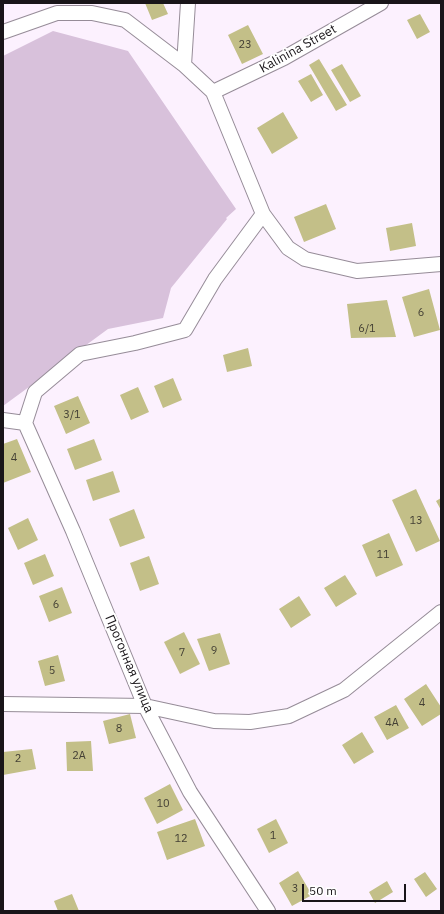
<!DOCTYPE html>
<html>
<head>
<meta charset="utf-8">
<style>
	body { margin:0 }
	#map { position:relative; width:444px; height:914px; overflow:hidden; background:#fcf1fe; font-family:"IBM Plex Sans",sans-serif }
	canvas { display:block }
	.frame { position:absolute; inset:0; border:4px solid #191519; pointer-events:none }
	.scale { position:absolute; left:302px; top:884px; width:104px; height:18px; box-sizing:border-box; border:2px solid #191519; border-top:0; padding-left:5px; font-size:12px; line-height:14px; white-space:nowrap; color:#191519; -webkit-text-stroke:3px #fff; paint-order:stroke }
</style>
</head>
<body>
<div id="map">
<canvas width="444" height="914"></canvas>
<div class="frame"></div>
<div class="scale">50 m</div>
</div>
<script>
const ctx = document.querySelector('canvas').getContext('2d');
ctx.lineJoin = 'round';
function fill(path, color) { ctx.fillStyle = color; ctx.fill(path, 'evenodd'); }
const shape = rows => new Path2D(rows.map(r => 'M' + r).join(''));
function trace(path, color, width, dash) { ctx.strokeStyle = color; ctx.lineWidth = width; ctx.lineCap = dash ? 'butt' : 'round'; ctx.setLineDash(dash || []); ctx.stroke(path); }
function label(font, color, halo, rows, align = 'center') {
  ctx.font = font + ' "IBM Plex Sans",sans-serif'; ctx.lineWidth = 4; ctx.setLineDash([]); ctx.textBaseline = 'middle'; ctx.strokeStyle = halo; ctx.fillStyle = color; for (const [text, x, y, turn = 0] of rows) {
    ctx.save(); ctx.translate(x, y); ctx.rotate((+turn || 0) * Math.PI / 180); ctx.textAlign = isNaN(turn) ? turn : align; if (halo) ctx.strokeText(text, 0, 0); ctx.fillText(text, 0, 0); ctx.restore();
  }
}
fill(shape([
	[53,31,128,51,236,209,226,218,227,219,171,288,163,318,108,329,3,406,3,56]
]), '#d8c1db');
fill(shape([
	[145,3,163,3,168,14,152,20],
	[420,14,430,32,417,39,407,20],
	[248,25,263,54,242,64,228,35],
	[319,59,347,105,336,111,309,65],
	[342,64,361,96,350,102,331,70],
	[311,74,323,95,311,102,298,81],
	[283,112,298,138,272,154,257,128],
	[326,204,336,229,304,242,294,217],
	[412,223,416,246,390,251,386,228],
	[429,289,440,330,414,337,402,297],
	[387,300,396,337,351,338,347,304],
	[248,348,252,366,227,372,223,355],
	[173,378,182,400,163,408,154,386],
	[138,387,149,412,131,420,120,395],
	[78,396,90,423,66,434,54,406],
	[17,439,31,472,3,483,3,444],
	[94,439,102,460,75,470,67,449],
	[113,471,120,492,93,501,86,480],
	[416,489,440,541,416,552,392,500],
	[441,498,441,510,436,501],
	[134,509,145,538,120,547,109,519],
	[28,518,38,540,18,550,8,528],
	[389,533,403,565,376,577,362,545],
	[45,554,54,576,33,585,24,563],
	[149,556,159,584,140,591,130,563],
	[345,575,357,594,336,607,324,588],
	[62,587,72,613,49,622,39,596],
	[299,596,311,615,291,628,279,609],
	[184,632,200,664,180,674,164,642],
	[220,633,230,664,209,671,197,639],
	[58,655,65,681,45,686,38,661],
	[426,684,441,707,441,714,422,726,404,699],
	[396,705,409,728,387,740,374,717],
	[130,714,136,738,109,744,103,721],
	[362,732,374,752,354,764,342,745],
	[91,741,93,771,67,771,66,742],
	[32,749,36,769,3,775,3,752],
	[170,784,183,810,157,824,144,798],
	[195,819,205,846,167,860,157,832],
	[276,819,288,843,269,853,257,829],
	[298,871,312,895,292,906,279,883],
	[425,872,437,889,426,897,414,879],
	[387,881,393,892,375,903,369,892],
	[72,894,79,911,58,911,54,901]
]), '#c3bf88');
const minor = shape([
	[3,32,57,13,92,13,125,20,184,65,213,92,263,214,215,279,185,330,135,343,80,354,35,392,25,423],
	[184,65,188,3],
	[213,92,284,58,381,3],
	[263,214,288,248,305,259,357,271,441,264],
	[3,420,25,423,73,531,145,706,190,792,268,911],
	[3,704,145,706,214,721,250,722,289,716,344,690,441,612]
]);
trace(minor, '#968c98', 16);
trace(minor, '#fff', 14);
label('11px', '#444035', null, [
	["23",245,45],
	["6",421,313],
	["6/1",367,329],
	["3/1",72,415],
	["4",14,458],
	["13",416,521],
	["11",383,555],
	["6",56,605],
	["9",214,651],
	["7",182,653],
	["5",52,671],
	["4",422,703],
	["4А",392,723],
	["8",119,729],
	["2А",79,756],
	["2",18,759],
	["10",163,804],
	["1",273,836],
	["12",181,839],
	["3",295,889]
]);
label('13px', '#191519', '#fff', [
	["Kalinina Street",298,49,-29],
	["Прогонная улица",129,664,67]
]);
</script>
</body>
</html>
